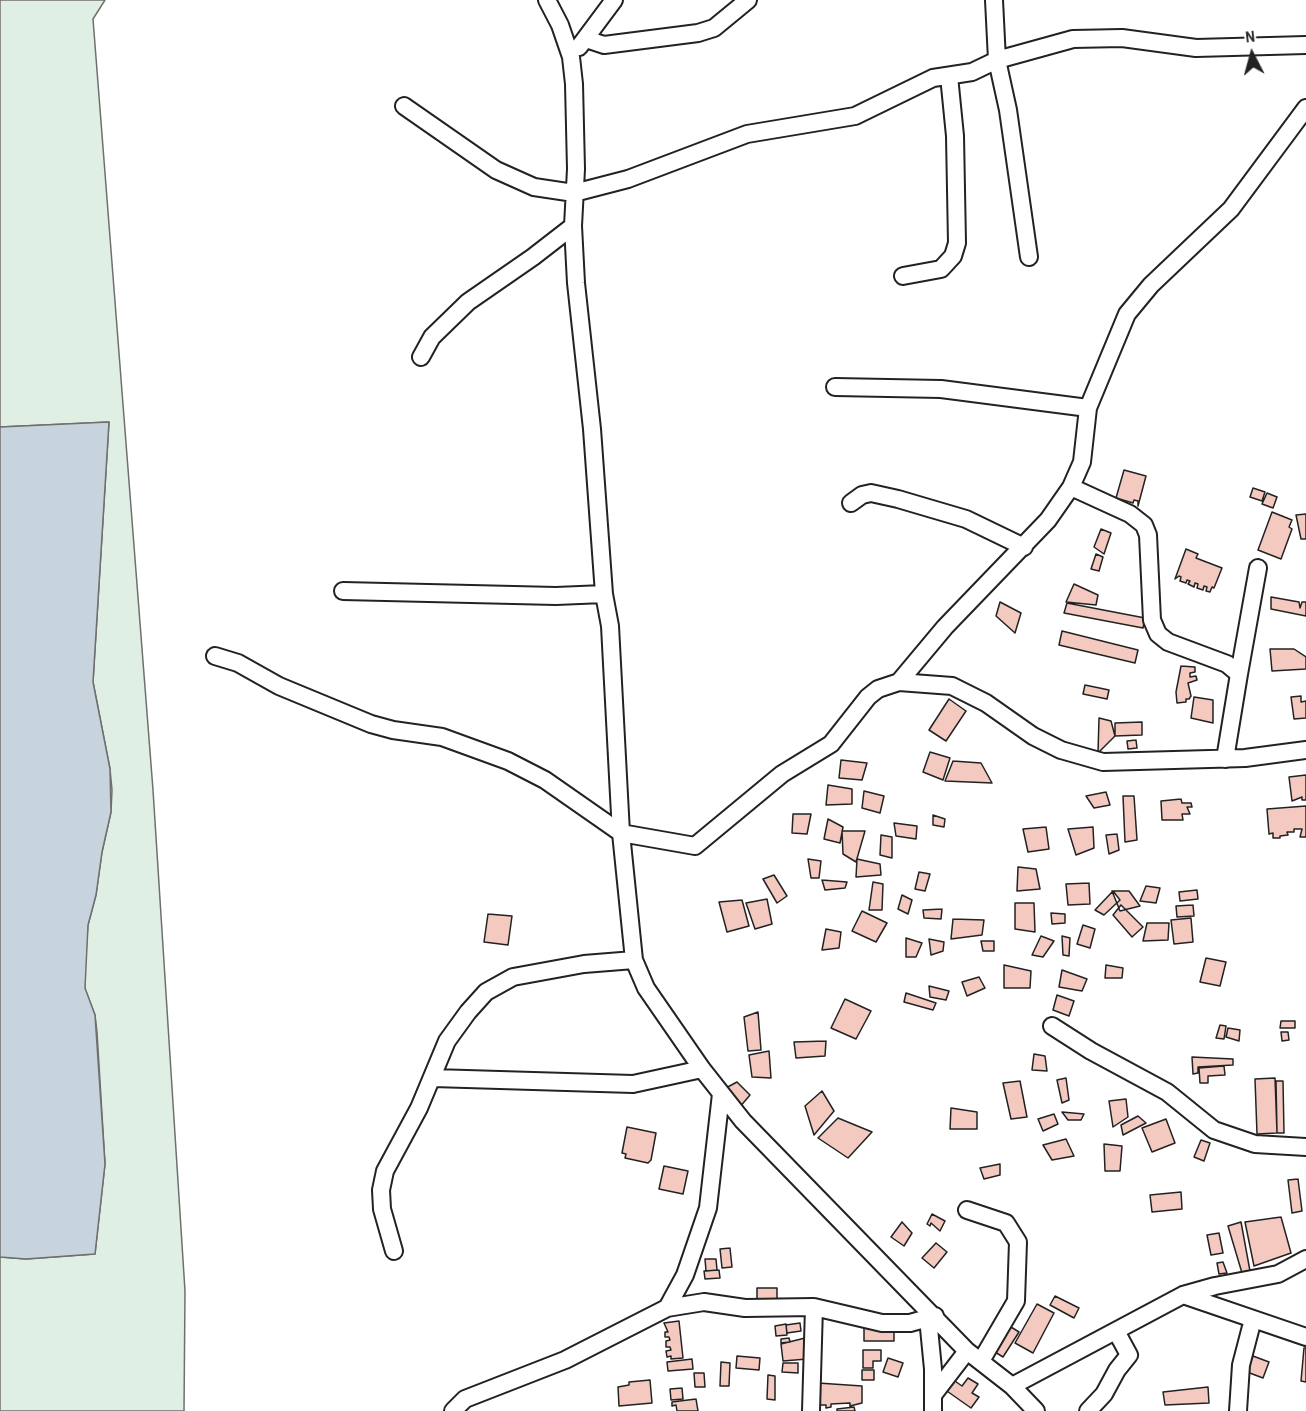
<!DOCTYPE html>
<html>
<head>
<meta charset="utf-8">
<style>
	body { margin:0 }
	#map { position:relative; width:1306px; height:1411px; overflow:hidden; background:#fff; font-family:"Archivo Narrow",sans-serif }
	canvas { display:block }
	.north { position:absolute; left:1222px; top:24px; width:60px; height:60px; -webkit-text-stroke:4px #fff; paint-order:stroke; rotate:354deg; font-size:16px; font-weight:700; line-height:24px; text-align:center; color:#222 }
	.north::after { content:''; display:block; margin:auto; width:21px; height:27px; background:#222; clip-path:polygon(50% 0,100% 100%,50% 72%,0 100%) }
</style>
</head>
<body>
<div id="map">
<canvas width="1306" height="1411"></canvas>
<div class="north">N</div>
</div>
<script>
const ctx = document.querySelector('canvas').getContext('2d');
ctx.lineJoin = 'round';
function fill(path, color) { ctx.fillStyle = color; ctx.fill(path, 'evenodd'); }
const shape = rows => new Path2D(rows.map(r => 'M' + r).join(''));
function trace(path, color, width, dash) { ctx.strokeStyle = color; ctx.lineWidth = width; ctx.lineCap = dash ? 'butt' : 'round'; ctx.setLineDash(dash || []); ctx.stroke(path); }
const green = shape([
	[0,0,105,0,93,19,153,790,185,1291,184,1411,0,1411,0,1257,26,1259,95,1254,105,1164,97,1032,95,1015,85,989,85,963,88,925,96,895,102,852,111,812,112,790,110,769,93,682,109,422,0,427,0,0]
]);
fill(green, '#e0efe3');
trace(green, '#6f6f6f', 1.5);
const water = shape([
	[109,422,93,682,110,769,111,812,102,852,96,895,88,925,85,988,95,1015,105,1164,95,1254,26,1259,0,1257,0,427,109,422]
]);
fill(water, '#c7d3dd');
trace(water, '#6f6f6f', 1.5);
const building = shape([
	[1124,470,1146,476,1138,506,1138,501,1134,500,1133,503,1116,498,1124,470],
	[1253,488,1265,492,1262,501,1250,497,1253,488],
	[1267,493,1277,497,1273,508,1262,504,1267,493],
	[1272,512,1292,520,1289,527,1292,529,1281,559,1258,550,1272,512],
	[1306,514,1306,539,1301,539,1296,515,1306,514],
	[1101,529,1111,533,1104,554,1094,547,1101,529],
	[1186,549,1198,554,1196,558,1222,568,1214,588,1212,587,1210,592,1206,591,1207,587,1204,586,1203,590,1197,588,1198,584,1195,583,1194,587,1188,584,1190,581,1187,580,1186,583,1180,581,1181,577,1179,576,1175,579,1186,549],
	[1096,554,1103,557,1099,571,1091,569,1096,554],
	[1074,584,1098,595,1096,605,1066,602,1074,584],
	[1271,597,1299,602,1300,608,1302,602,1306,602,1306,616,1271,609,1271,597],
	[1000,602,1021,613,1015,633,996,616,1000,602],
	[1067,603,1145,618,1143,628,1064,613,1067,603],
	[1062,631,1138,650,1135,663,1059,645,1062,631],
	[1270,649,1294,649,1306,657,1306,669,1272,671,1270,649],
	[1181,666,1195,667,1195,672,1190,673,1190,677,1196,676,1197,680,1188,683,1191,696,1189,699,1186,699,1186,702,1177,703,1176,692,1181,666],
	[1085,685,1109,690,1107,699,1083,694,1085,685],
	[1301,696,1301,702,1306,701,1306,718,1294,719,1291,697,1301,696],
	[1194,697,1213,700,1213,723,1191,718,1194,697],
	[949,699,966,711,946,741,929,730,949,699],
	[1099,718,1111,721,1115,736,1098,753,1099,718],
	[1142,722,1142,735,1115,736,1115,723,1142,722],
	[1136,740,1137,748,1128,749,1127,741,1136,740],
	[930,752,950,758,943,780,923,772,930,752],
	[841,760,867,763,862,780,839,778,841,760],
	[953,761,981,763,992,783,945,781,953,761],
	[1306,775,1306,800,1302,800,1302,797,1292,801,1289,777,1306,775],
	[828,785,852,789,852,804,826,805,828,785],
	[864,791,884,796,880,813,862,808,864,791],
	[1106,792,1110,805,1094,808,1086,796,1106,792],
	[1123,796,1134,796,1137,840,1125,842,1123,796],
	[1181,799,1182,803,1191,803,1192,807,1187,807,1190,814,1182,814,1183,820,1162,820,1161,801,1181,799],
	[1306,806,1306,837,1300,837,1302,829,1294,829,1294,832,1287,832,1288,835,1280,836,1280,838,1273,838,1273,833,1269,834,1267,809,1306,806],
	[793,814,811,814,807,834,792,833,793,814],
	[933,815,945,819,944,827,933,825,933,815],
	[828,819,843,827,840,843,824,839,828,819],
	[894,823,917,826,916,839,896,836,894,823],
	[1046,827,1049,849,1028,852,1023,829,1046,827],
	[1093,827,1094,848,1076,855,1068,829,1093,827],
	[842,831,865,831,856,862,843,854,842,831],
	[1117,834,1119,850,1109,854,1106,835,1117,834],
	[881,835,892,837,892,858,880,855,881,835],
	[808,859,821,861,819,878,811,878,808,859],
	[857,859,880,864,881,875,856,877,857,859],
	[1018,867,1036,869,1040,889,1017,891,1018,867],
	[919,872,930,874,925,891,915,889,919,872],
	[774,875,787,896,777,903,763,879,774,875],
	[822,880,847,882,845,888,825,890,822,880],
	[873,882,883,884,882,910,869,910,873,882],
	[1089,883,1090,904,1068,905,1066,884,1089,883],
	[1146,886,1160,888,1156,903,1140,901,1146,886],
	[1197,890,1198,899,1180,901,1179,892,1197,890],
	[1112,891,1129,891,1140,906,1120,911,1112,891],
	[1113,891,1120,900,1104,915,1095,910,1113,891],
	[902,895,912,900,908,914,898,909,902,895],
	[767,899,772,924,755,929,746,903,767,899],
	[742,900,749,926,727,932,719,902,742,900],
	[1015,903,1034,903,1035,932,1015,929,1015,903],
	[1121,905,1143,927,1132,937,1113,915,1121,905],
	[1193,905,1194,916,1177,917,1176,906,1193,905],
	[942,909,941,919,924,918,923,910,942,909],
	[862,911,887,923,876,942,852,931,862,911],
	[1051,913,1065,914,1065,923,1052,924,1051,913],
	[488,914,512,916,508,945,484,942,488,914],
	[1191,918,1193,942,1174,944,1171,920,1191,918],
	[953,919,984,920,982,935,951,939,953,919],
	[1147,923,1169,923,1168,940,1143,941,1147,923],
	[1083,925,1095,929,1090,948,1077,944,1083,925],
	[826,929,841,932,839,948,822,950,826,929],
	[1041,936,1054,941,1043,957,1032,955,1041,936],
	[1062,936,1070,938,1069,956,1063,955,1062,936],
	[906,938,922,943,916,957,906,957,906,938],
	[929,939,944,942,943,951,931,955,929,939],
	[981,941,994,941,994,951,983,951,981,941],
	[1206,958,1226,962,1220,986,1200,982,1206,958],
	[1004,965,1031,971,1030,988,1004,988,1004,965],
	[1106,965,1123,968,1122,978,1105,978,1106,965],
	[1062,970,1087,979,1082,991,1059,987,1062,970],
	[979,977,985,988,967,996,962,982,979,977],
	[929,986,949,991,946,1000,930,997,929,986],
	[906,993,936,1003,933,1010,904,1002,906,993],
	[1057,995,1074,1001,1069,1016,1053,1010,1057,995],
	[845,999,871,1011,856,1039,831,1028,845,999],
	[758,1012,761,1050,748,1051,744,1017,758,1012],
	[1281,1021,1295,1021,1295,1028,1280,1028,1281,1021],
	[1220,1025,1226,1026,1224,1039,1216,1038,1220,1025],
	[1228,1028,1240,1030,1239,1041,1226,1037,1228,1028],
	[1281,1032,1288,1032,1289,1040,1282,1041,1281,1032],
	[826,1041,825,1056,796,1058,794,1042,826,1041],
	[769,1051,771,1078,752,1077,749,1055,769,1051],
	[1034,1054,1045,1056,1047,1071,1032,1070,1034,1054],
	[1192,1057,1233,1059,1233,1065,1198,1067,1198,1073,1193,1074,1192,1057],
	[1224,1066,1225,1075,1208,1076,1208,1083,1200,1083,1199,1068,1224,1066],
	[1066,1078,1069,1100,1062,1103,1057,1080,1066,1078],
	[1275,1078,1277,1133,1257,1134,1255,1079,1275,1078],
	[1020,1081,1027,1117,1011,1119,1003,1083,1020,1081],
	[1276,1081,1283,1081,1284,1133,1277,1133,1276,1081],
	[737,1082,750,1095,739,1108,724,1089,737,1082],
	[822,1091,834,1111,814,1135,805,1106,822,1091],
	[1126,1099,1128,1117,1113,1127,1109,1101,1126,1099],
	[951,1108,977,1112,977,1129,950,1129,951,1108],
	[1062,1112,1084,1114,1081,1120,1068,1120,1062,1112],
	[1054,1114,1058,1124,1043,1131,1038,1119,1054,1114],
	[1138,1116,1146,1123,1123,1135,1121,1125,1138,1116],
	[838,1118,872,1132,848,1158,818,1138,838,1118],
	[1166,1119,1175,1143,1152,1152,1142,1128,1166,1119],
	[627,1127,656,1133,651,1160,648,1163,625,1158,626,1154,622,1153,627,1127],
	[1066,1139,1074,1156,1052,1160,1043,1145,1066,1139],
	[1201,1140,1210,1143,1204,1161,1194,1157,1201,1140],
	[1104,1144,1122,1146,1120,1171,1105,1171,1104,1144],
	[1000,1164,1000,1175,984,1179,980,1168,1000,1164],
	[664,1166,688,1171,683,1194,659,1189,664,1166],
	[1298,1179,1302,1211,1292,1213,1288,1180,1298,1179],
	[1181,1192,1182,1209,1152,1212,1150,1195,1181,1192],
	[932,1214,945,1221,940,1231,931,1223,930,1226,927,1224,932,1214],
	[1281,1217,1291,1253,1254,1266,1245,1222,1281,1217],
	[902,1222,912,1233,904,1246,891,1237,902,1222],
	[1241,1222,1250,1271,1242,1273,1228,1226,1241,1222],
	[1219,1233,1223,1253,1211,1255,1207,1235,1219,1233],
	[936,1243,947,1252,934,1268,922,1258,936,1243],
	[730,1248,732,1267,722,1268,720,1249,730,1248],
	[705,1259,716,1259,717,1270,706,1271,705,1259],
	[1223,1262,1227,1273,1219,1274,1217,1263,1223,1262],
	[719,1270,720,1278,705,1279,704,1271,719,1270],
	[757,1288,777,1288,777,1300,757,1299,757,1288],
	[1055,1296,1079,1308,1074,1318,1050,1305,1055,1296],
	[1037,1304,1054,1313,1033,1353,1015,1343,1037,1304],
	[679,1321,683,1358,671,1359,671,1356,667,1357,666,1351,671,1350,670,1347,666,1347,666,1341,670,1340,669,1337,665,1337,665,1332,668,1332,664,1323,679,1321],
	[800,1323,801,1331,787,1333,786,1325,800,1323],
	[786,1324,787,1335,776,1336,775,1326,786,1324],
	[1011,1327,1019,1332,1003,1357,995,1352,1011,1327],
	[864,1328,894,1328,894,1341,864,1341,864,1328],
	[789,1338,790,1342,781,1343,781,1339,789,1338],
	[805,1338,807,1359,783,1361,781,1344,805,1338],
	[1304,1348,1306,1348,1306,1382,1301,1381,1304,1348],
	[863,1350,881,1350,881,1361,873,1361,873,1368,863,1368,863,1350],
	[737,1356,760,1358,759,1370,736,1368,737,1356],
	[1253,1356,1269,1362,1263,1378,1247,1372,1253,1356],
	[888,1358,903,1363,898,1377,883,1372,888,1358],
	[692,1359,693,1369,668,1371,667,1362,692,1359],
	[721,1362,730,1363,729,1386,720,1386,721,1362],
	[783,1363,798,1363,798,1373,782,1372,783,1363],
	[862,1370,874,1370,874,1380,862,1380,862,1370],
	[694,1373,704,1373,705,1387,695,1387,694,1373],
	[768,1375,775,1376,775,1400,767,1399,768,1375],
	[968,1378,978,1384,972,1393,979,1397,971,1408,944,1389,952,1379,962,1386,968,1378],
	[650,1380,652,1403,619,1406,618,1387,629,1385,629,1382,650,1380],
	[818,1383,862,1386,862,1403,850,1406,850,1403,831,1404,831,1407,826,1408,826,1405,818,1405,818,1383],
	[1208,1387,1209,1403,1165,1405,1163,1392,1208,1387],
	[682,1388,683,1399,671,1400,670,1389,682,1388],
	[696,1399,698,1411,677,1411,676,1405,672,1406,672,1402,696,1399],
	[854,1407,855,1411,837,1411,837,1409,854,1407]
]);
fill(building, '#f3c9c0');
trace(building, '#222', 1.5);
const minor = shape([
	[547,0,560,25,571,57,574,84,576,169,573,226,576,283,592,429,604,594,610,626,621,833,634,960,646,988,702,1069,743,1121,967,1351,1012,1386,1036,1411],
	[994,0,997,60,1008,110,1029,257],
	[586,39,604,45,698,33,714,28,748,0],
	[579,47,614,0],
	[404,106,496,170,534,187,574,193,628,179,747,134,855,116,933,78,972,72,997,60,1073,39,1122,38,1196,48,1306,45],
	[903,276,941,269,953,256,957,243,955,136,949,76],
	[421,357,432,337,468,302,533,257,573,226],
	[835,387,941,389,1088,408],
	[1071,487,1130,514,1144,525,1148,535,1152,620,1158,634,1168,642,1227,664,1239,674,1225,759],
	[851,503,862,495,871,493,898,499,966,519,1024,547],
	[343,591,556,596,604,594],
	[215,656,238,663,279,686,371,724,393,730,442,737,508,761,545,780,621,833],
	[1239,674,1258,568],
	[899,682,945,627,1048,520,1071,487,1082,462,1088,408,1127,314,1151,285,1231,209,1306,108],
	[621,833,695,846,782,774,831,744,868,697,878,689,899,682,952,686,986,703,1033,736,1061,750,1103,762,1245,758,1306,750],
	[1052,1026,1091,1051,1167,1092,1214,1130,1255,1144,1306,1147],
	[433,1078,633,1084,702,1069],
	[967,1210,1006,1223,1018,1242,1016,1301,981,1361],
	[394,1251,382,1209,381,1190,385,1171,419,1108,447,1041,468,1012,486,992,513,977,584,964,634,960],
	[1183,1295,1306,1337],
	[667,1308,685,1275,708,1208,721,1094],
	[928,1318,933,1369,933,1411],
	[1012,1386,1183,1295,1215,1286,1278,1274,1306,1259],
	[934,1394,967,1351],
	[453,1411,465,1399,565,1360,667,1308,704,1302,745,1308,814,1307,882,1323,910,1323,935,1316],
	[811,1411,814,1307],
	[1088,1411,1104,1394,1117,1370,1129,1355,1116,1331],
	[1238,1411,1241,1365,1253,1319]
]);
trace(minor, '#222', 20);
trace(minor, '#fff', 16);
</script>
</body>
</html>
